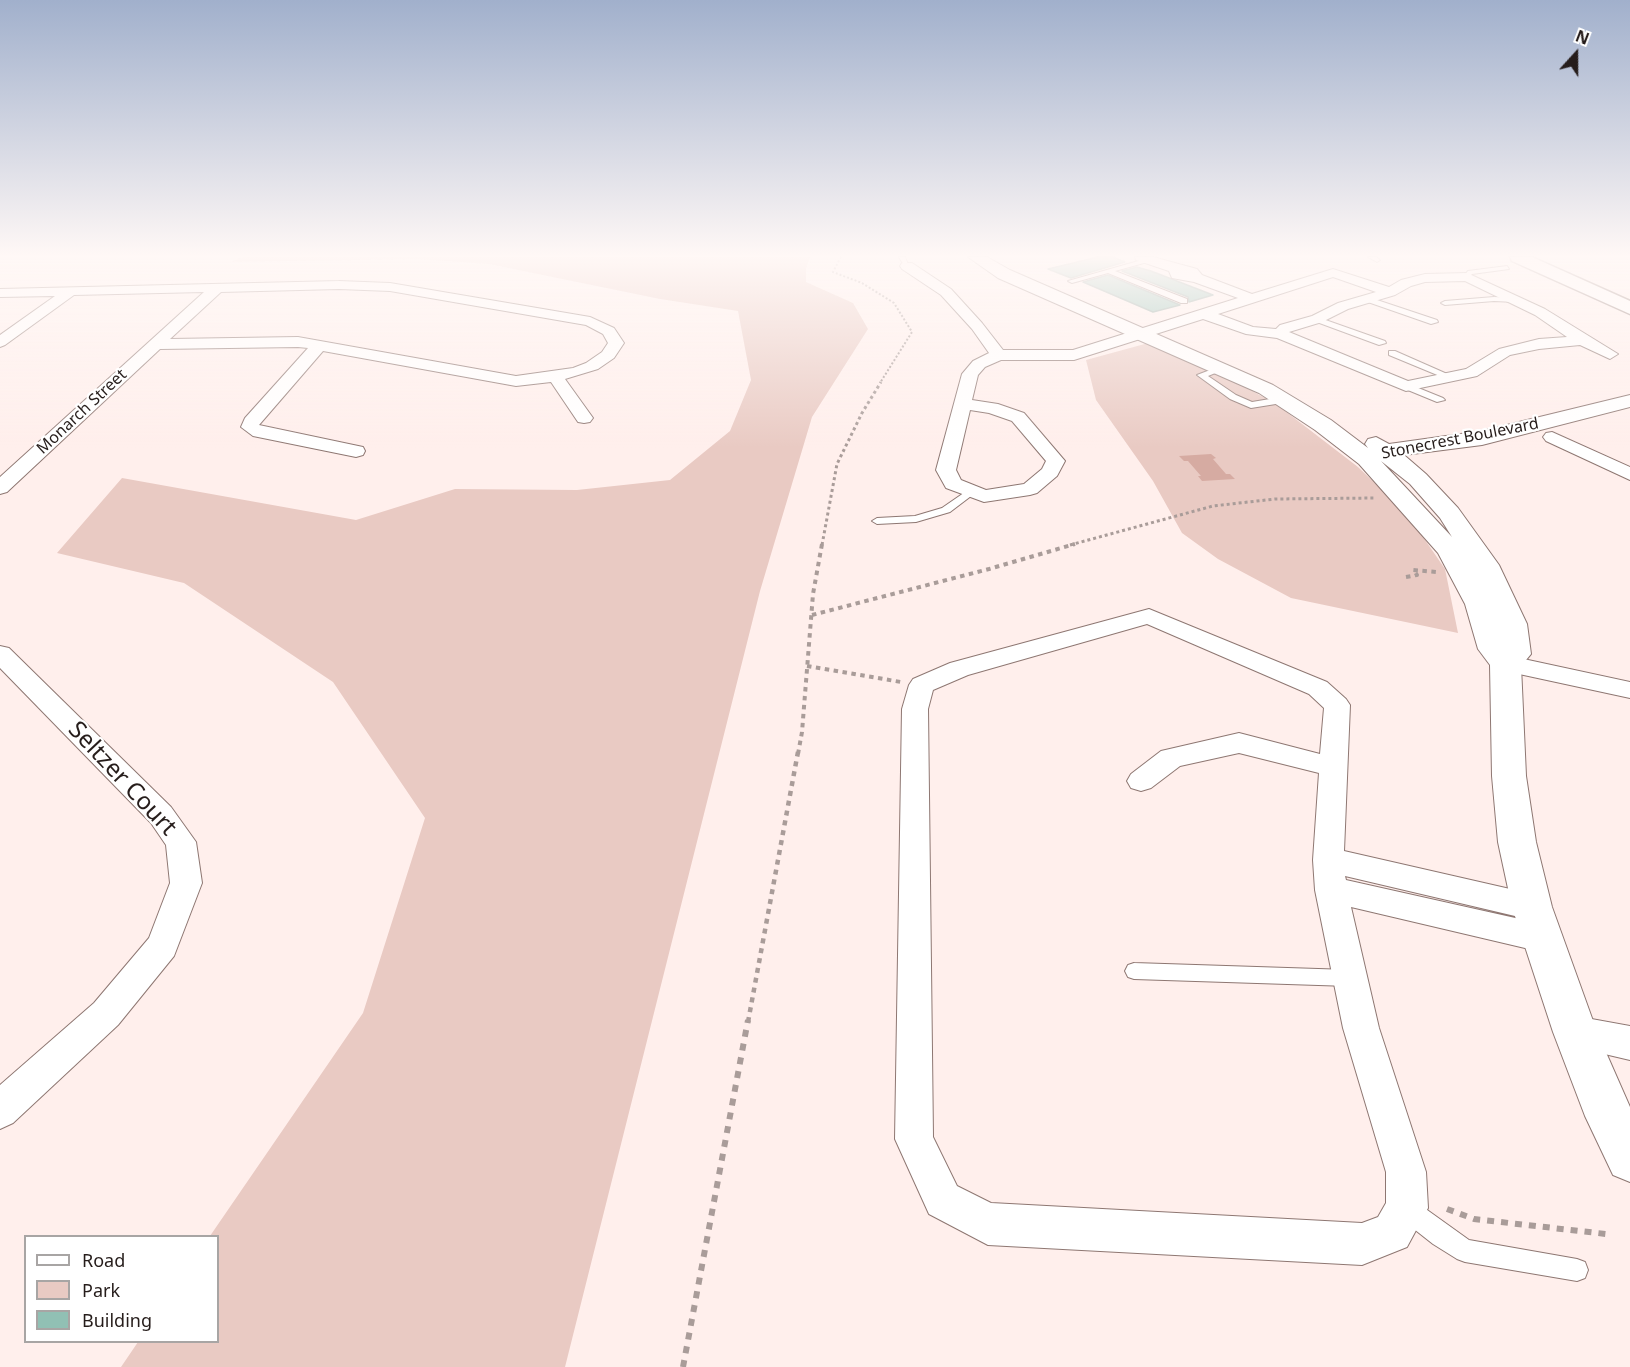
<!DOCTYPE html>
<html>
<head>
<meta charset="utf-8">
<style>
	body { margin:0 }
	#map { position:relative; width:1630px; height:1367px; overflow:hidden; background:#ffefec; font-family:"Noto Sans",sans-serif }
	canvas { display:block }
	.legend { position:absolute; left:24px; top:1235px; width:195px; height:108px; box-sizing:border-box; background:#fff; border:2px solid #a8a5a4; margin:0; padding:8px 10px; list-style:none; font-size:18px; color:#261d1b }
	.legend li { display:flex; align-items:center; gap:12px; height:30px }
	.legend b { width:30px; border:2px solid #a8a5a4 }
	.north { position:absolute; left:1546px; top:24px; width:60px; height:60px; -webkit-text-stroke:4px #fff; paint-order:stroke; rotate:21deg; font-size:16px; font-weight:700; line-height:24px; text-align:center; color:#261d1b }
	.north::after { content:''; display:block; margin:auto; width:21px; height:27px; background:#261d1b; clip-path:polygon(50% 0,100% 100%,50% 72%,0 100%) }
</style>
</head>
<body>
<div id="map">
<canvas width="1630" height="1367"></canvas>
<ul class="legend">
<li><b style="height:8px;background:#fff"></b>Road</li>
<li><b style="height:16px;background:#e9cac3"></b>Park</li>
<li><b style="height:16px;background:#91c0b4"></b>Building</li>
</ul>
<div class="north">N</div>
</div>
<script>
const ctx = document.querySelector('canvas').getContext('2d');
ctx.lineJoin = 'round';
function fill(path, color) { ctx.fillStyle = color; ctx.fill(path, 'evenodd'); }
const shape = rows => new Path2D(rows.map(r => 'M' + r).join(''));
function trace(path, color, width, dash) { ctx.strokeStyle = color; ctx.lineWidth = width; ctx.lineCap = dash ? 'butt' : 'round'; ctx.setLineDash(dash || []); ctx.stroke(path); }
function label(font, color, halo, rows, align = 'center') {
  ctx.font = font + ' "Noto Sans",sans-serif'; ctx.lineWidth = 4.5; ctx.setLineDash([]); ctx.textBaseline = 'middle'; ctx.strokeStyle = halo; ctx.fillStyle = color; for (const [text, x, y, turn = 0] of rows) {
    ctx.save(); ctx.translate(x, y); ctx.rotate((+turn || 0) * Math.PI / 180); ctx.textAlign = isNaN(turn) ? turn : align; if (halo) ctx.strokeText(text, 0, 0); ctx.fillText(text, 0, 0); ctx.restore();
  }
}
fill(shape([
	[243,257,810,257,806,269,806,282,853,303,868,329,812,417,760,591,565,1367,121,1367,138,1342,218,1342,218,1236,210,1236,363,1013,425,818,333,682,184,583,57,553,122,478,356,520,455,489,577,490,670,480,730,431,751,380,738,311,660,299,489,264,416,259,230,262],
	[1152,342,1232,380,1276,404,1358,467,1408,515,1445,569,1458,633,1291,598,1218,559,1182,533,1153,481,1096,400,1086,360]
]), '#e9cac3');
fill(shape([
	[1211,454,1216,458,1213,459,1226,474,1230,474,1235,479,1202,481,1198,476,1201,476,1188,461,1184,461,1179,456]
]), '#d6aba2');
const building = shape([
	[1098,257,1113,257,1125,262,1071,278,1048,269,1098,257],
	[1137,267,1151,271,1213,295,1189,302,1188,297,1122,271,1137,267],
	[1108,275,1180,305,1153,312,1083,282,1108,275]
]);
fill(building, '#91c0b4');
trace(building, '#88a19a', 1.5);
const service = shape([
	[899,257,905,257,909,267,905,267,899,257],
	[1368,257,1376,257,1380,260,1377,262,1368,257],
	[1149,258,1151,261,1115,271,1187,299,1187,303,1181,303,1108,273,1072,283,1068,281,1149,258],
	[1507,266,1509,269,1472,274,1467,279,1463,277,1468,271,1507,266],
	[1368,297,1437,320,1438,322,1431,324,1365,301,1365,297,1368,297],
	[1494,297,1515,298,1519,300,1515,302,1494,301,1445,305,1441,303,1445,301,1494,297],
	[1317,317,1385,341,1386,343,1379,345,1314,321,1313,319,1317,317],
	[1389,351,1395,351,1454,377,1447,379,1389,355,1389,351],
	[1218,367,1225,369,1208,376,1236,395,1252,402,1282,397,1287,400,1282,403,1251,408,1230,399,1197,375,1218,367],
	[1406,383,1443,398,1445,400,1437,402,1403,388,1402,386,1406,383],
	[971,488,976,491,975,493,950,512,916,522,877,524,872,521,877,518,915,516,942,508,971,488],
	[1134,963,1349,970,1355,972,1358,978,1355,984,1349,986,1134,979,1128,977,1125,971,1128,965,1134,963],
	[1408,1199,1416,1202,1469,1240,1577,1259,1585,1262,1588,1270,1585,1278,1577,1281,1465,1262,1457,1259,1433,1244,1400,1218,1397,1210,1400,1202,1408,1199]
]);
const minor = shape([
	[1135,257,1153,257,1197,269,1202,275,1252,294,1333,269,1389,287,1401,280,1425,274,1467,273,1545,309,1618,354,1610,359,1580,345,1539,349,1510,355,1477,376,1406,391,1277,338,1246,334,1203,319,1074,360,1001,360,985,367,978,375,972,400,998,404,1024,413,1065,461,1057,476,1037,493,1030,495,984,502,946,488,936,470,962,374,973,361,989,353,972,329,941,295,902,269,900,266,902,263,912,263,951,289,982,323,1003,350,1073,350,1238,298,1194,282,1172,278,1169,271,1136,260,1135,257],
	[1333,277,1376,292,1338,303,1312,316,1280,325,1276,329,1253,327,1218,314,1333,277],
	[1465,281,1535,315,1567,337,1539,339,1499,349,1466,369,1408,381,1289,332,1322,322,1348,309,1395,295,1411,286,1425,282,1465,281],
	[970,410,989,413,1012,421,1046,461,1042,469,1024,484,986,490,961,480,956,470,970,410],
	[339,281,390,283,590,317,614,328,624,343,614,358,598,369,565,379,593,418,590,422,584,423,578,422,551,382,516,386,323,351,259,425,363,447,365,451,363,455,356,457,253,436,241,427,245,418,308,348,298,347,160,349,7,492,0,494,0,477,204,292,74,295,5,345,0,347,0,335,55,296,0,297,0,289,339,281],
	[339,289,390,291,586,325,603,334,608,343,602,352,586,363,573,368,516,376,298,337,170,339,221,292,339,289],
	[1552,432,1630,467,1630,480,1546,441,1543,437,1546,433,1552,432],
	[1149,609,1327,682,1346,699,1350,705,1344,851,1532,894,1543,898,1548,907,1543,916,1532,920,1345,876,1346,880,1542,924,1554,928,1559,938,1554,948,1542,952,1351,907,1379,1028,1426,1172,1428,1208,1407,1247,1362,1265,988,1245,929,1214,895,1139,902,709,909,685,913,679,950,663,1149,609],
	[1147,624,1309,694,1324,708,1320,754,1239,733,1161,751,1131,774,1127,781,1131,788,1141,791,1151,788,1180,766,1239,753,1319,773,1313,860,1315,890,1343,1028,1386,1172,1386,1203,1378,1217,1362,1223,991,1203,957,1186,933,1137,928,709,933,690,968,675,1147,624],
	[0,646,9,648,171,807,196,842,202,883,174,956,118,1025,13,1123,0,1129,0,1085,94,1003,149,938,170,883,166,845,151,823,0,668,0,646],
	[1505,655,1630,682,1630,698,1496,669,1493,663,1496,657,1505,655],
	[1575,1016,1630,1026,1630,1060,1562,1044,1557,1032,1562,1020,1575,1016]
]);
const tertiary = shape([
	[968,257,987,257,1010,270,1273,385,1331,420,1368,448,1365,444,1368,439,1376,437,1389,444,1482,431,1630,395,1630,407,1482,445,1404,455,1426,474,1458,508,1499,565,1527,624,1531,654,1521,666,1526,776,1536,842,1552,907,1597,1032,1630,1107,1630,1182,1613,1175,1585,1116,1553,1032,1512,907,1498,842,1492,776,1490,665,1478,649,1465,604,1438,553,1359,464,1315,430,1259,393,998,278,968,257],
	[1381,461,1410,484,1440,518,1452,537,1381,461]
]);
const secondary = shape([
	[1510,257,1532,257,1630,301,1630,314,1512,261,1510,257]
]);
trace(service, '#8e7772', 2);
trace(minor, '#8e7772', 2);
trace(tertiary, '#8e7772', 2);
trace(secondary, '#8e7772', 3);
trace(shape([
	[841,257,833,272,862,283,894,303,912,332,880,383]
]), '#a99c99', 2, [2, 2]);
trace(shape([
	[822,545,837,464,862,413,881,382],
	[1070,545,1213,506,1275,499,1375,498]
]), '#a99c99', 3, [3, 3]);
trace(shape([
	[1406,577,1417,575,1413,570,1437,572],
	[812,615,989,569,1075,544],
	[807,666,901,682],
	[798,754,802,732,813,594,822,544]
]), '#a99c99', 4, [4.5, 4.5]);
trace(shape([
	[748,1022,798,752]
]), '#a99c99', 4.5, [5, 5]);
trace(shape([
	[1447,1209,1474,1219,1606,1234],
	[683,1367,748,1020]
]), '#a99c99', 6, [7, 7]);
fill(service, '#fff');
fill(minor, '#fff');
fill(tertiary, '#fff');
fill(secondary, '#fff');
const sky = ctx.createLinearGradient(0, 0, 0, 448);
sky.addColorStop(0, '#a1b0cc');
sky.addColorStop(0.57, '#fff8f6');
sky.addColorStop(1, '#fff8f600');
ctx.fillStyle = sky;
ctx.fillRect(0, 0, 1630, 448);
label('16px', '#261d1b', '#fff', [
	["Monarch Street",82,412,-43],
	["Stonecrest Boulevard",1460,439,-11]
]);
label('24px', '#261d1b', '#fff', [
	["Seltzer Court",122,779,47]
]);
</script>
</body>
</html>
